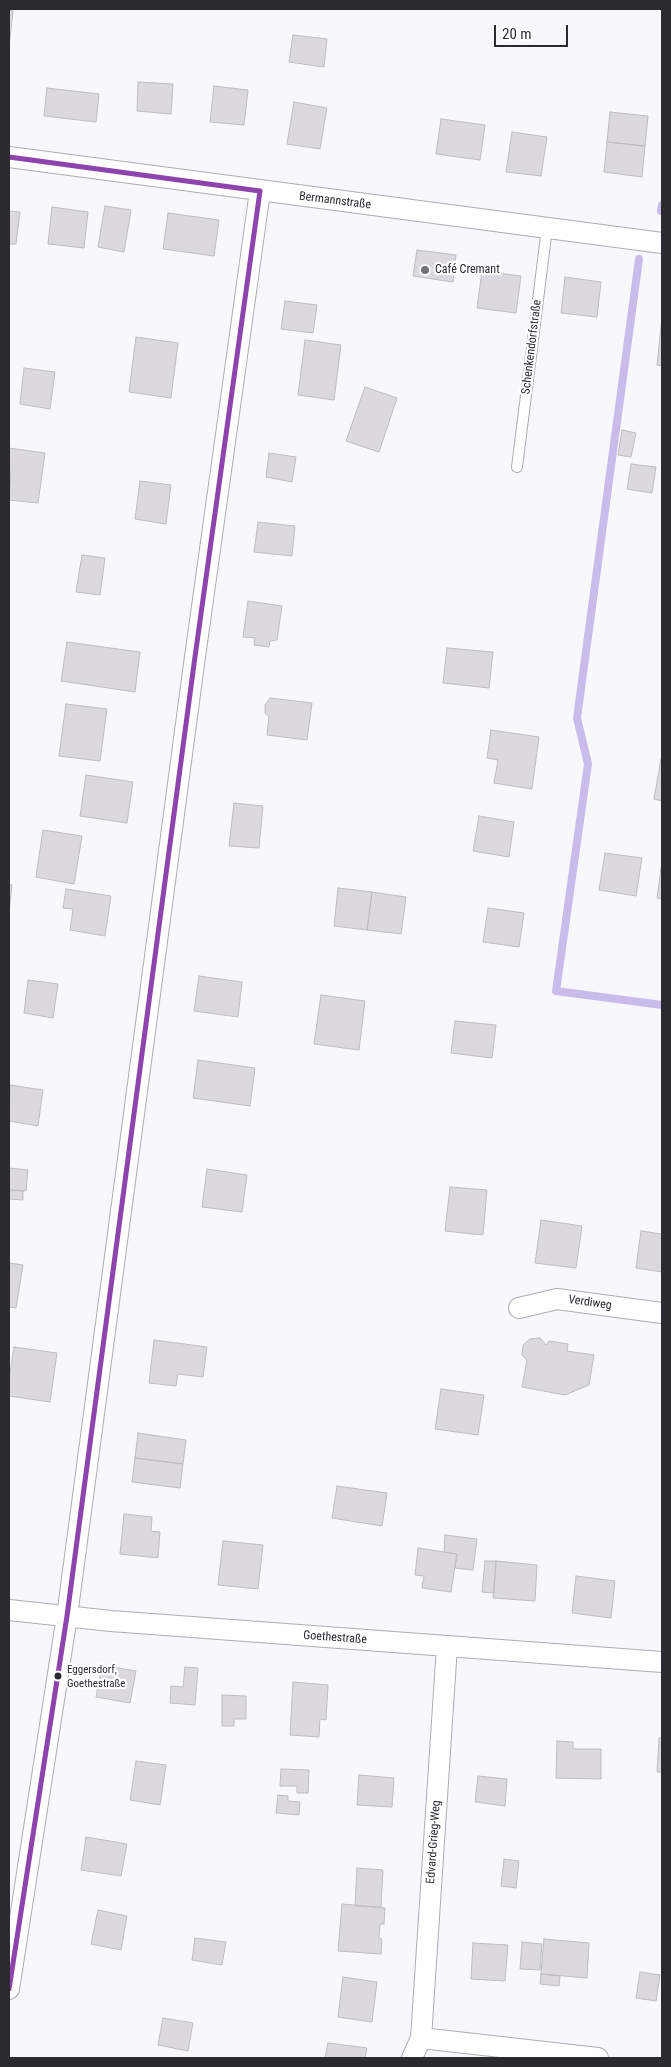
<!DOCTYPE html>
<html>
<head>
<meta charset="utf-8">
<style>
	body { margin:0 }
	#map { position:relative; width:671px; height:2067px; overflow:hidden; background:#f8f7fb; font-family:"Roboto Condensed",sans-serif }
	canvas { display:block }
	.frame { position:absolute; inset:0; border:10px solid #2c2a31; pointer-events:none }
	.scale { position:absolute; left:494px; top:25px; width:74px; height:22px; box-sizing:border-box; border:2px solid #2c2a31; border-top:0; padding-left:6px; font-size:15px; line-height:18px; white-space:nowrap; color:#2c2a31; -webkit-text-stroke:4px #fff; paint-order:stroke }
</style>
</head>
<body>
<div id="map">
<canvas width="671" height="2067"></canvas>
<div class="frame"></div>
<div class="scale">20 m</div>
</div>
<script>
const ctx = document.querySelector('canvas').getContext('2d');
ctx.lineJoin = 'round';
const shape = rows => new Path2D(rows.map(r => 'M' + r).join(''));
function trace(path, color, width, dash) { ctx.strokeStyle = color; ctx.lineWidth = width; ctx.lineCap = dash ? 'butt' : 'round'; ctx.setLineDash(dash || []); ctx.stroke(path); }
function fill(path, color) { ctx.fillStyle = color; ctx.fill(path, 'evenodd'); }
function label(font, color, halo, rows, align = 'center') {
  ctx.font = font + ' "Roboto Condensed",sans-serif'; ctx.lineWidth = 4.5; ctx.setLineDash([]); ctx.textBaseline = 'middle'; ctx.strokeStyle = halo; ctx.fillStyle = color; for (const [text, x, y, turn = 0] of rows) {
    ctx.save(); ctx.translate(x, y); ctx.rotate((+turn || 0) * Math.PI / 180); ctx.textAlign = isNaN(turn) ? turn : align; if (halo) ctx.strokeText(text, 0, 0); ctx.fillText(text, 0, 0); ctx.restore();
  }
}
trace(shape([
	[661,211,662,205],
	[639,259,577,718,588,764,556,991,662,1005]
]), '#c8bceb', 8);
const building = shape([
	[9,10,13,11,9,47,9,10],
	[293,35,327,39,324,67,289,62,293,35],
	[138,82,173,84,171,114,137,111,138,82],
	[214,86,248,90,244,125,210,122,214,86],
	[47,88,99,94,96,122,44,116,47,88],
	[294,102,327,108,320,149,287,144,294,102],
	[610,112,648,116,645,146,607,142,610,112],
	[441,119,485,125,480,160,436,154,441,119],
	[512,132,547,137,541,176,506,172,512,132],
	[607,142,645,146,642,177,604,172,607,142],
	[105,206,131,210,124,252,98,247,105,206],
	[52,207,88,212,84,248,48,244,52,207],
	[9,211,20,212,16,244,9,244,9,211],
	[168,213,219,220,214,256,163,249,168,213],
	[417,250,456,255,453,282,413,276,417,250],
	[482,271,521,276,516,313,477,308,482,271],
	[565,277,601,282,597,317,561,313,565,277],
	[285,301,317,305,313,333,281,329,285,301],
	[662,317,662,366,657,365,662,317],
	[136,337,178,343,171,398,129,392,136,337],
	[305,340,341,345,334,400,298,395,305,340],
	[24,368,55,372,50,409,20,404,24,368],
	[365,387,397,398,379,452,346,441,365,387],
	[622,430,636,433,631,457,618,455,622,430],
	[9,448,45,453,38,503,9,500,11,473,9,470,9,448],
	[269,453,296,457,292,482,266,477,269,453],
	[631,464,656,467,652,493,627,489,631,464],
	[140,481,171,485,166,524,135,519,140,481],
	[258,522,295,526,292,556,254,552,258,522],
	[82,555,105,558,100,595,76,592,82,555],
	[248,601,282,606,277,640,270,641,269,647,254,645,255,638,243,637,248,601],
	[67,642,140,652,135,692,61,681,67,642],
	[447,648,493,652,489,688,443,683,447,648],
	[270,698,312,703,307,740,267,735,269,716,265,713,265,705,270,698],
	[66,704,107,709,100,761,59,756,66,704],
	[491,730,539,737,532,789,494,783,498,760,487,758,491,730],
	[661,759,662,759,662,801,654,799,661,759],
	[86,775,133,782,127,823,80,816,86,775],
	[234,803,263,806,259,848,229,846,234,803],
	[479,816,514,822,509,857,473,851,479,816],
	[43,830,82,836,74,884,36,877,43,830],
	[605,853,642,858,636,896,599,890,605,853],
	[662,861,662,899,657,898,662,861],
	[9,884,12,885,9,913,9,884],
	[338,888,372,892,367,930,334,926,338,888],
	[66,889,111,896,105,936,70,930,73,909,63,908,66,889],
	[372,892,406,897,401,934,367,930,372,892],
	[488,908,524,913,519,947,483,942,488,908],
	[199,976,242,982,238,1017,194,1011,199,976],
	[28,980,58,984,53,1018,24,1013,28,980],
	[321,995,365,1001,359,1050,314,1044,321,995],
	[455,1021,496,1025,492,1058,451,1053,455,1021],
	[198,1060,255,1068,250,1106,193,1098,198,1060],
	[10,1085,43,1090,38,1126,9,1121,10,1085],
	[9,1168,28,1170,26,1191,9,1190,9,1168],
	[207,1169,247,1175,242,1212,202,1207,207,1169],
	[450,1187,487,1190,483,1235,445,1231,450,1187],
	[9,1190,23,1191,23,1200,9,1199,9,1190],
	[541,1220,582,1226,576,1268,535,1263,541,1220],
	[641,1231,662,1234,662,1272,636,1268,641,1231],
	[9,1263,23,1265,16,1308,9,1307,9,1263],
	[540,1338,546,1345,549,1341,568,1344,567,1351,594,1355,589,1385,565,1395,522,1387,527,1360,522,1355,523,1345,530,1339,540,1338],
	[154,1340,207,1347,203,1377,178,1374,176,1386,149,1383,154,1340],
	[14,1347,57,1353,50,1402,9,1396,9,1380,14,1347],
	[441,1389,484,1395,478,1435,435,1429,441,1389],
	[138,1433,186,1440,183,1464,135,1458,138,1433],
	[135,1458,183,1464,180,1488,132,1482,135,1458],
	[337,1486,387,1493,382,1526,332,1518,337,1486],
	[124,1514,152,1517,151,1531,160,1532,158,1558,120,1554,124,1514],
	[445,1535,477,1539,473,1570,455,1568,457,1554,444,1552,445,1535],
	[223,1541,263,1545,258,1589,218,1585,223,1541],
	[418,1548,457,1554,451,1592,422,1588,424,1576,415,1575,418,1548],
	[485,1561,496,1561,494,1593,482,1592,485,1561],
	[496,1561,537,1565,535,1601,493,1598,496,1561],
	[576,1576,615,1581,611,1618,572,1613,576,1576],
	[102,1665,136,1671,130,1703,96,1697,102,1665],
	[185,1667,198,1668,195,1705,170,1703,171,1686,183,1687,185,1667],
	[293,1682,328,1685,326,1720,320,1719,319,1737,290,1735,293,1682],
	[222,1695,246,1696,246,1719,234,1719,234,1726,222,1726,222,1695],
	[659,1738,662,1738,662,1772,657,1772,659,1738],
	[557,1741,573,1742,573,1749,601,1749,601,1779,556,1778,557,1741],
	[136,1761,166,1765,160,1805,130,1800,136,1761],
	[281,1769,309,1770,308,1793,297,1793,297,1786,280,1786,281,1769],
	[359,1775,394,1778,392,1807,357,1805,359,1775],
	[478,1776,507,1779,505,1806,475,1802,478,1776],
	[278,1795,288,1796,288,1801,300,1802,299,1815,276,1813,278,1795],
	[86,1837,127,1844,121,1876,81,1870,86,1837],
	[504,1859,519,1861,516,1888,501,1886,504,1859],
	[357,1868,383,1870,381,1907,355,1906,357,1868],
	[342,1904,385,1908,384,1924,380,1924,379,1938,382,1939,381,1954,338,1951,342,1904],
	[98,1910,127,1916,121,1950,91,1944,98,1910],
	[195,1938,226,1942,222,1965,192,1960,195,1938],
	[544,1939,589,1943,587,1978,541,1974,544,1939],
	[522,1942,542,1944,540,1970,520,1969,522,1942],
	[473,1943,508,1945,505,1981,471,1979,473,1943],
	[640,1972,660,1975,656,2001,636,1998,640,1972],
	[541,1974,560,1976,559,1986,540,1984,541,1974],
	[343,1977,377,1982,372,2022,338,2017,343,1977],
	[163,2018,193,2023,188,2051,158,2045,163,2018],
	[328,2043,367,2048,365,2058,325,2058,328,2043]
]);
fill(building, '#dbd9df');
trace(building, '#bebdc1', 1);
const service = shape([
	[517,467,547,228]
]);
const minor = shape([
	[9,157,662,243],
	[519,1308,557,1299,662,1313],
	[9,1610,111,1621,662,1662],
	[9,1989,67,1616,194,664,260,191],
	[421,2038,598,2058],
	[412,2058,421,2038,447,1646]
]);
trace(service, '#aeadb2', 12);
trace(minor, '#aeadb2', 22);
trace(service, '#fefefe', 10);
trace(minor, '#fefefe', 20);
trace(shape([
	[9,157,260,191],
	[9,1989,67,1616,194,664,260,191]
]), '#8e44ad', 5);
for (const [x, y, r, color] of [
	[425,270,5,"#737278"],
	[58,1676,4.5,"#2c2a31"]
]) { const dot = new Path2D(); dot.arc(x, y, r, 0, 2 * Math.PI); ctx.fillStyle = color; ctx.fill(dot); trace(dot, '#fff', 2); }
label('11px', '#2c2a31', '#fff', [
	["Eggersdorf,",67,1670],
	["Goethestraße",67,1684]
], 'left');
label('12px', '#2c2a31', '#fff', [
	["Bermannstraße",335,201,7],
	["Schenkendorfstraße",532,347,-83],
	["Verdiweg",590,1303,8],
	["Goethestraße",335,1638,4],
	["Edvard-Grieg-Weg",434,1842,-86]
]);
label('12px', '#2c2a31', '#fff', [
	["Café Cremant",435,270]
], 'left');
</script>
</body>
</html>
